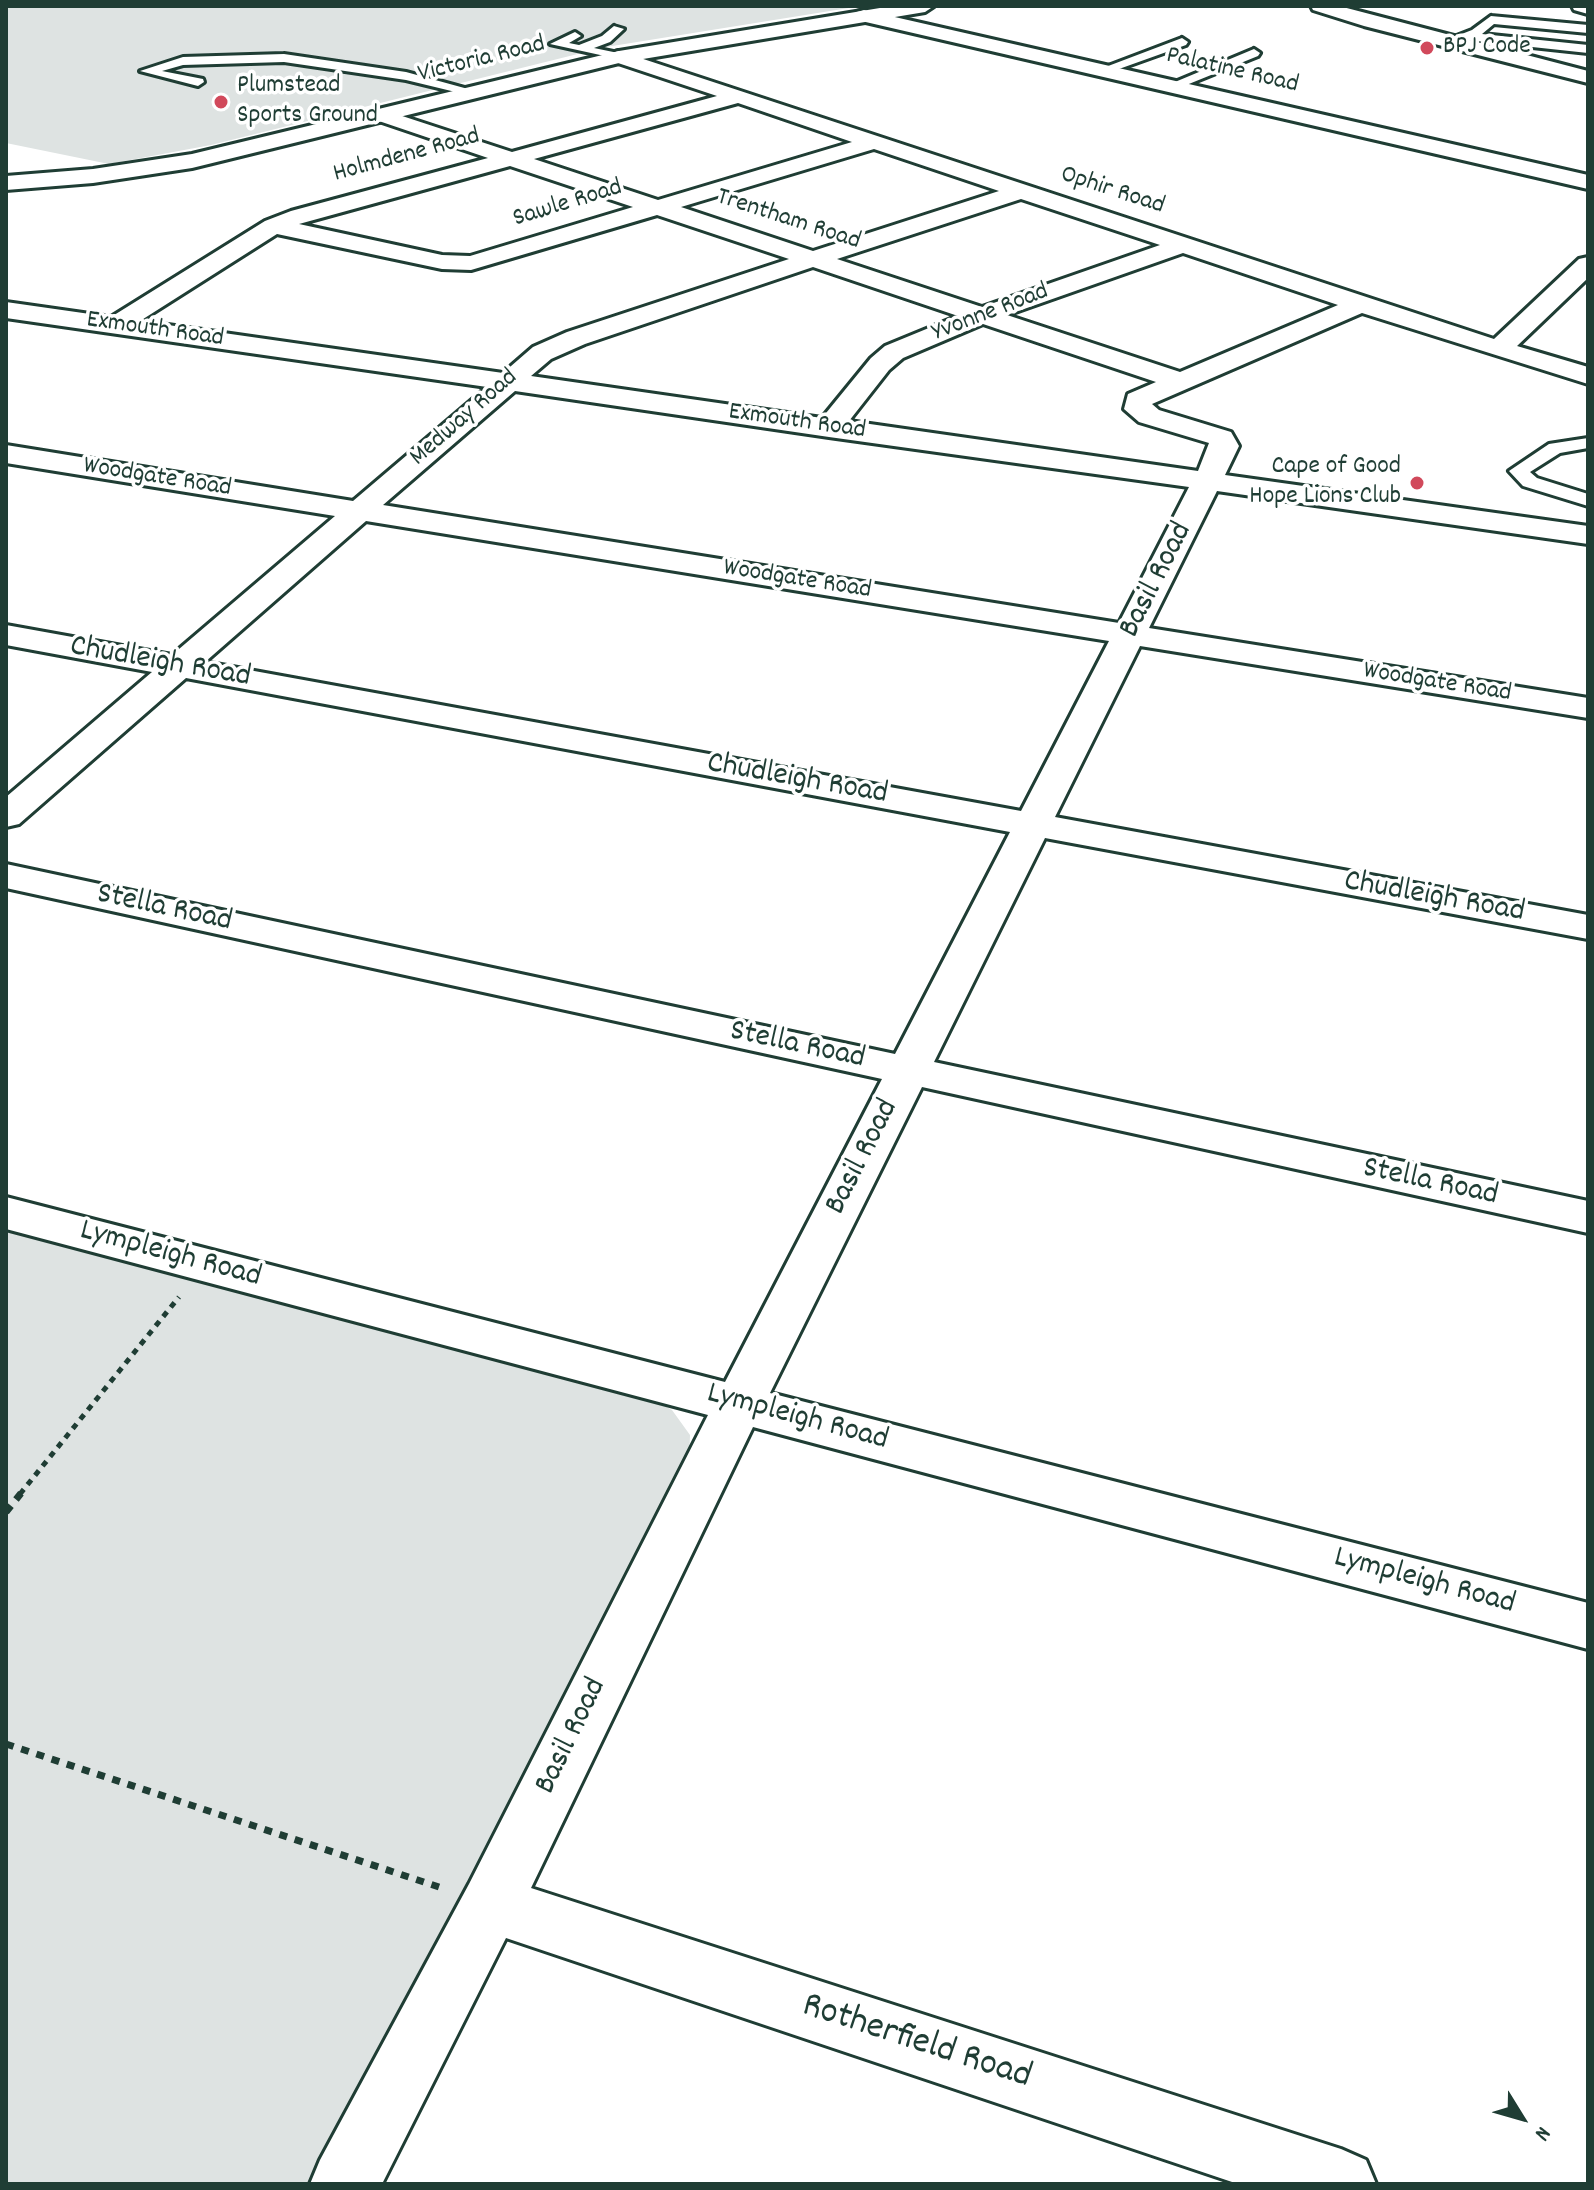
<!DOCTYPE html>
<html>
<head>
<meta charset="utf-8">
<style>
	body { margin:0 }
	#map { position:relative; width:1594px; height:2190px; overflow:hidden; background:#fff; font-family:Dekko,sans-serif }
	canvas { display:block }
	.frame { position:absolute; inset:0; border:8px solid #1f3d34; pointer-events:none }
	.north { position:absolute; left:1482px; top:2078px; width:80px; height:80px; -webkit-text-stroke:6px #fff; paint-order:stroke; rotate:127deg; font-size:22px; font-weight:700; line-height:32px; text-align:center; color:#1f3d34 }
	.north::after { content:''; display:block; margin:auto; width:28px; height:36px; background:#1f3d34; clip-path:polygon(50% 0,100% 100%,50% 72%,0 100%) }
</style>
</head>
<body>
<div id="map">
<canvas width="1594" height="2190"></canvas>
<div class="frame"></div>
<div class="north">N</div>
</div>
<script>
const ctx = document.querySelector('canvas').getContext('2d');
ctx.lineJoin = 'round';
function fill(path, color) { ctx.fillStyle = color; ctx.fill(path, 'evenodd'); }
const shape = rows => new Path2D(rows.map(r => 'M' + r).join(''));
function trace(path, color, width, dash) { ctx.strokeStyle = color; ctx.lineWidth = width; ctx.lineCap = dash ? 'butt' : 'round'; ctx.setLineDash(dash || []); ctx.stroke(path); }
function label(font, color, halo, rows, align = 'center') {
  ctx.font = font + ' Dekko,sans-serif'; ctx.lineWidth = 7; ctx.setLineDash([]); ctx.textBaseline = 'middle'; ctx.strokeStyle = halo; ctx.fillStyle = color; for (const [text, x, y, turn = 0] of rows) {
    ctx.save(); ctx.translate(x, y); ctx.rotate((+turn || 0) * Math.PI / 180); ctx.textAlign = isNaN(turn) ? turn : align; if (halo) ctx.strokeText(text, 0, 0); ctx.fillText(text, 0, 0); ctx.restore();
  }
}
fill(shape([
	[6,6,861,6,606,47,211,145,109,164,6,143],
	[6,1230,656,1401,672,1410,690,1435,689,1463,312,2184,6,2184]
]), '#dee3e2');
const lane = shape([
	[1491,16,1588,25,1588,33,1494,24,1482,34,1588,45,1588,53,1467,40,1447,46,1441,42,1472,30,1491,16],
	[614,26,624,29,610,42,594,48,623,54,623,60,550,44,575,32,581,36,569,43,579,45,602,36,614,26],
	[1182,38,1188,42,1186,45,1105,74,1095,71,1182,38],
	[1254,49,1260,53,1258,56,1174,90,1163,87,1254,49],
	[284,54,406,72,479,92,472,96,406,80,284,62,183,65,162,71,203,79,204,82,198,86,140,71,183,57,284,54],
	[1588,438,1588,448,1560,453,1530,472,1537,478,1588,494,1588,506,1523,486,1509,471,1549,444,1588,438]
]);
const street = shape([
	[1311,6,1339,6,1588,71,1588,83,1364,26,1313,10,1311,6],
	[1572,6,1588,6,1588,14,1574,10,1572,6],
	[864,10,1588,175,1588,189,857,20,855,16,857,12,864,10],
	[619,51,1494,339,1579,259,1588,257,1588,278,1517,346,1588,367,1588,384,1362,313,1152,404,1159,410,1231,432,1239,446,1225,475,1588,526,1588,544,1217,491,1149,628,1588,698,1588,718,1140,646,1055,817,1588,915,1588,939,1045,838,934,1062,1588,1201,1588,1233,922,1087,770,1393,1588,1603,1588,1649,753,1427,531,1888,1341,2149,1366,2160,1376,2184,1238,2184,506,1938,382,2184,310,2184,320,2160,469,1884,708,1415,6,1229,6,1197,725,1382,882,1079,6,888,6,864,895,1054,1010,832,186,678,19,824,6,827,6,797,152,672,6,645,6,625,172,655,335,516,6,463,6,445,353,501,487,387,6,318,6,302,111,317,265,221,291,211,488,158,373,119,370,115,373,111,387,111,512,152,717,96,612,61,609,57,612,53,619,51],
	[738,103,852,142,658,200,534,159,738,103],
	[874,149,999,191,813,251,681,207,874,149],
	[510,166,633,207,470,256,442,255,299,224,510,166],
	[1021,199,1160,245,982,307,837,259,1021,199],
	[657,215,789,259,567,332,533,347,503,373,140,321,277,234,442,269,471,270,657,215],
	[1183,253,1338,305,1180,372,1007,315,1183,253],
	[813,267,958,316,885,346,871,358,822,418,531,376,551,359,585,344,813,267],
	[983,324,1156,382,1128,394,1124,409,1139,422,1209,443,1198,471,849,421,889,370,903,358,983,324],
	[515,391,829,437,1189,487,1119,623,383,505,515,391],
	[366,521,1109,641,1021,811,205,662,366,521]
]);
const secondary = shape([
	[892,6,934,6,925,12,619,63,192,168,93,183,6,190,6,176,93,169,192,154,619,51,892,6]
]);
trace(lane, '#1f3d34', 6);
trace(street, '#1f3d34', 6);
trace(secondary, '#1f3d34', 6);
trace(shape([
	[20,1494,179,1297]
]), '#1f3d34', 5, [6, 6]);
trace(shape([
	[6,1512,22,1492],
	[6,1744,442,1888]
]), '#1f3d34', 7, [8, 8]);
fill(lane, '#fff');
fill(street, '#fff');
fill(secondary, '#fff');
for (const [x, y, r, color] of [
	[1427,48,8,"#d1495b"],
	[221,102,8,"#d1495b"],
	[1417,483,8,"#d1495b"]
]) { const dot = new Path2D(); dot.arc(x, y, r, 0, 2 * Math.PI); ctx.fillStyle = color; ctx.fill(dot); trace(dot, '#fff', 3); }
label('26px', '#1f3d34', '#fff', [
	["BPJ Code",1443,48],
	["Plumstead",237,87],
	["Sports Ground",237,117],
	["Cape of Good",1401,468,"right"],
	["Hope Lions Club",1401,498,"right"]
], 'left');
label('26px', '#1f3d34', '#fff', [
	["Victoria Road",482,61,-14],
	["Palatine Road",1232,72,13],
	["Holmdene Road",407,157,-15],
	["Ophir Road",1112,192,18],
	["Sawle Road",568,205,-17],
	["Trentham Road",788,221,18],
	["Yvonne Road",991,314,-21],
	["Exmouth Road",155,331,8],
	["Medway Road",465,419,-41],
	["Exmouth Road",797,423,8],
	["Woodgate Road",157,479,9],
	["Woodgate Road",797,581,9],
	["Woodgate Road",1437,684,9]
]);
label('32px', '#1f3d34', '#fff', [
	["Basil Road",1158,581,-63],
	["Chudleigh Road",160,664,10],
	["Chudleigh Road",797,781,10],
	["Chudleigh Road",1434,899,10],
	["Stella Road",164,910,12],
	["Stella Road",797,1047,12],
	["Basil Road",864,1158,-63],
	["Stella Road",1430,1184,12],
	["Lympleigh Road",170,1256,15],
	["Lympleigh Road",797,1419,15],
	["Lympleigh Road",1424,1583,15],
	["Basil Road",573,1737,-64]
]);
label('38px', '#1f3d34', '#fff', [
	["Rotherfield Road",916,2044,18]
]);
</script>
</body>
</html>
